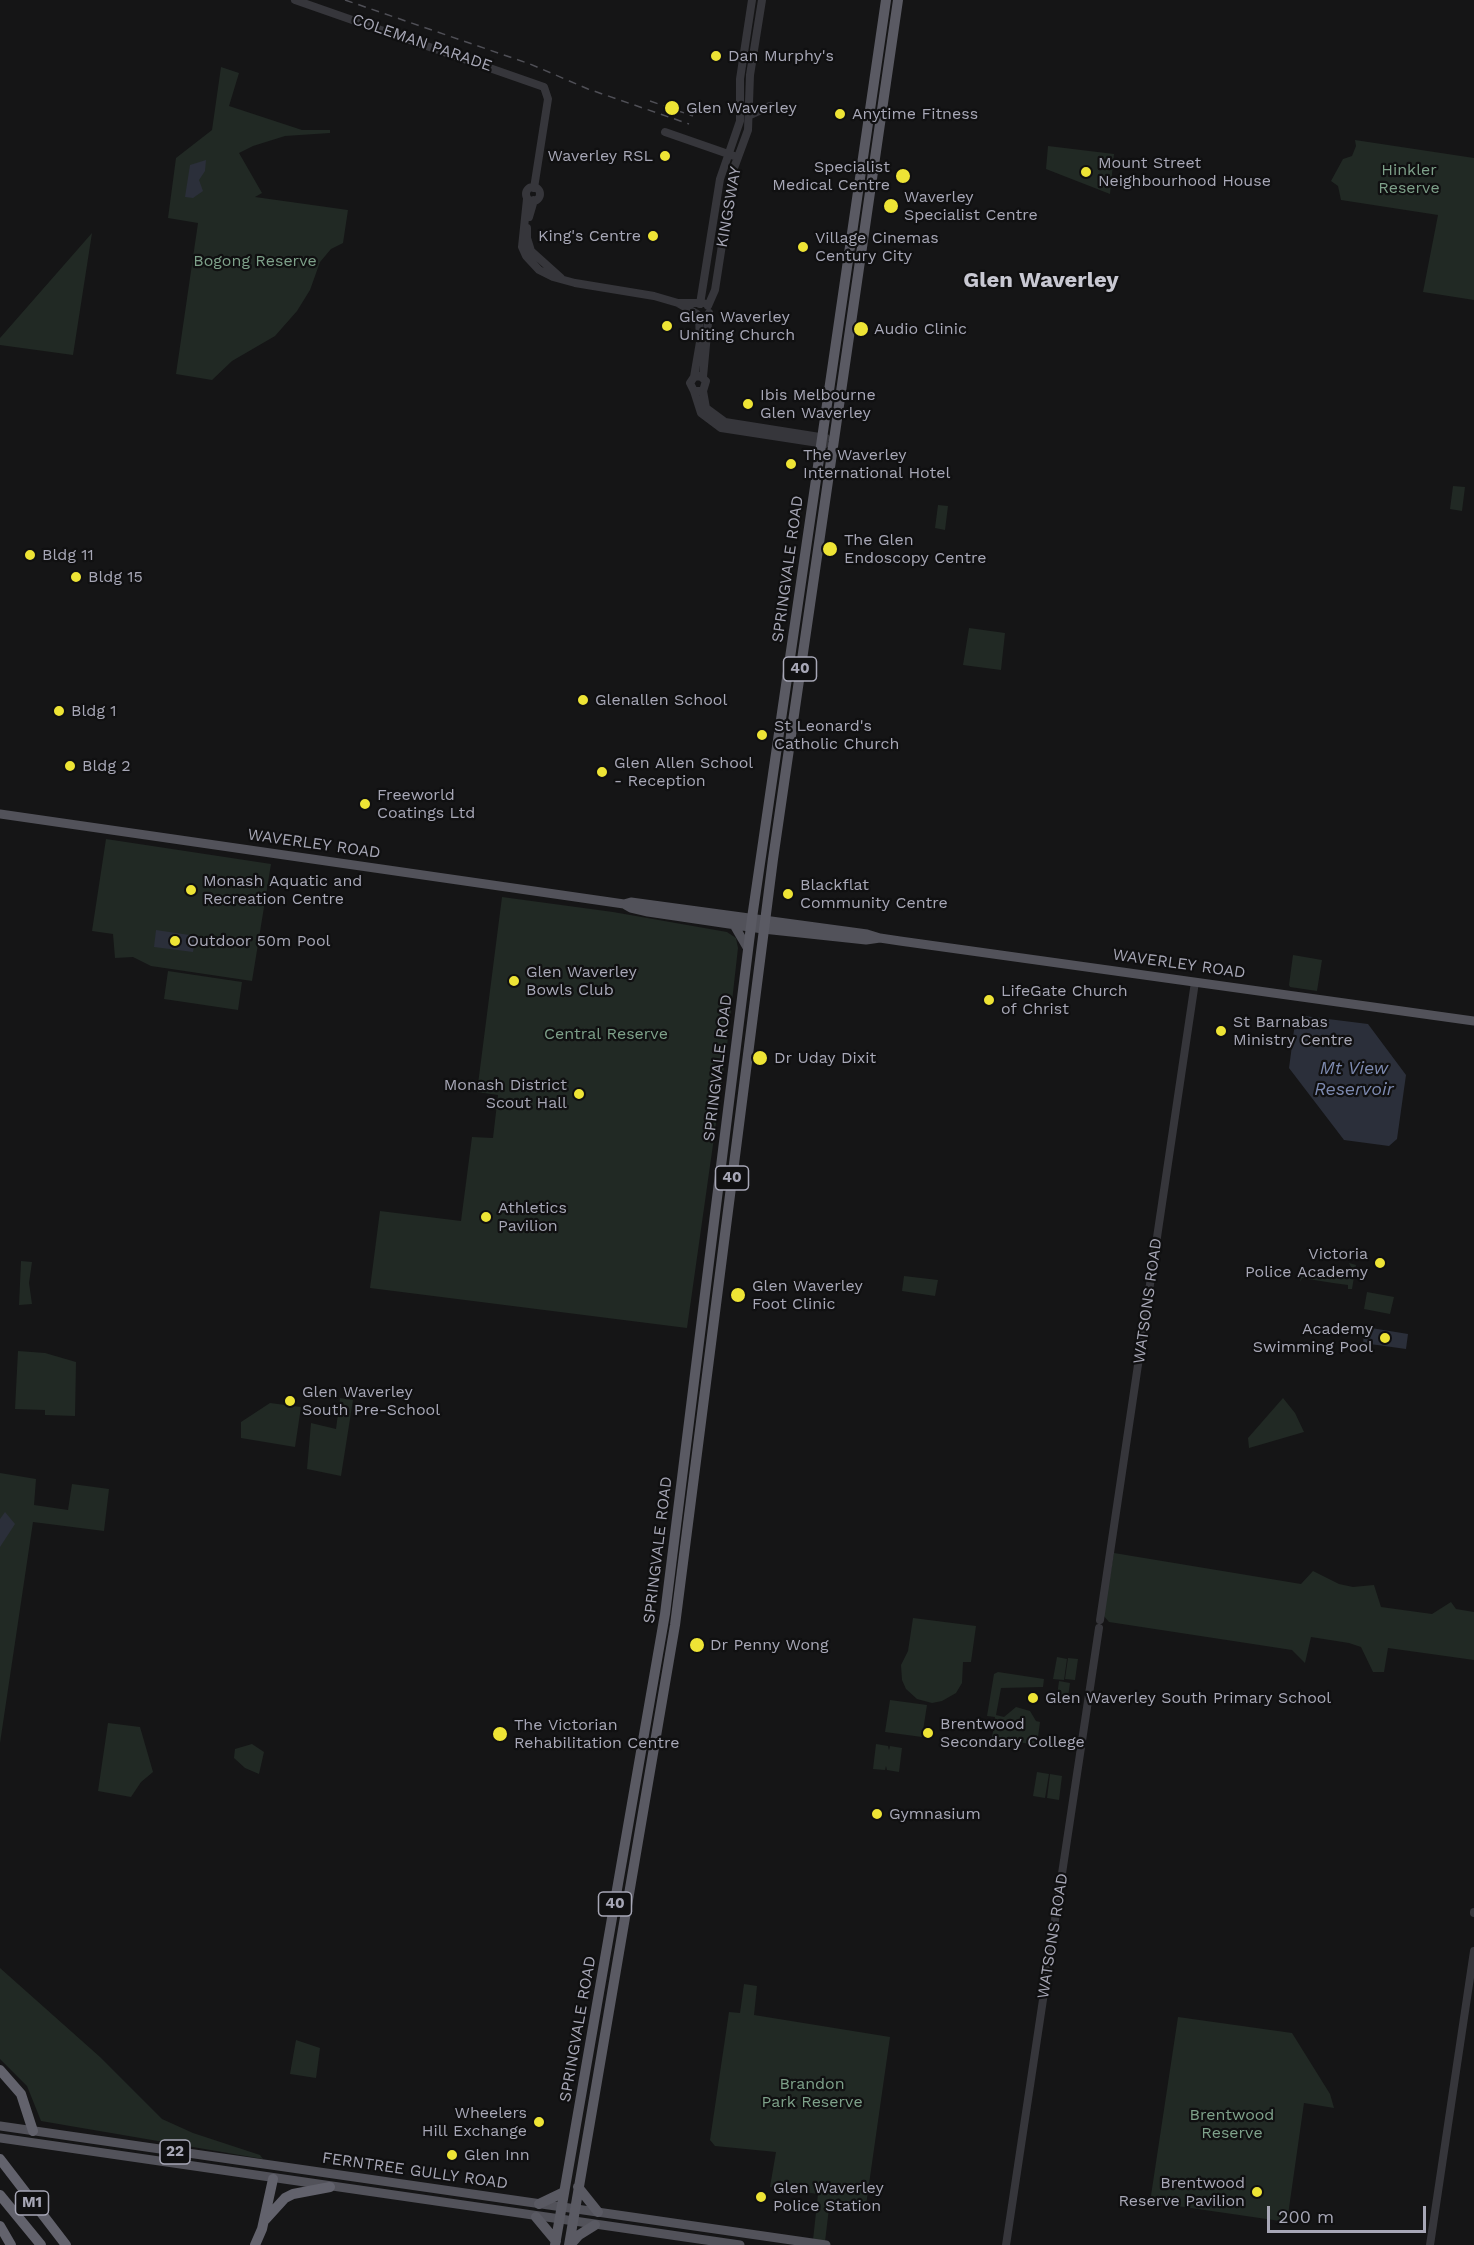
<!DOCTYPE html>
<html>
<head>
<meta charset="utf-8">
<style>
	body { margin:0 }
	#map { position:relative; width:1474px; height:2245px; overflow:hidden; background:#151516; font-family:"Work Sans",sans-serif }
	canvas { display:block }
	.scale { position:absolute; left:1267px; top:2206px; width:159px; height:27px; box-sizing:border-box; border:3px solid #a7a7b6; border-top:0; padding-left:8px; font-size:18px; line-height:21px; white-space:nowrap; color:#a7a7b6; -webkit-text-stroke:4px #101011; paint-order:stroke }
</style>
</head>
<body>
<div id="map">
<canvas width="1474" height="2245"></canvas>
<div class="scale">200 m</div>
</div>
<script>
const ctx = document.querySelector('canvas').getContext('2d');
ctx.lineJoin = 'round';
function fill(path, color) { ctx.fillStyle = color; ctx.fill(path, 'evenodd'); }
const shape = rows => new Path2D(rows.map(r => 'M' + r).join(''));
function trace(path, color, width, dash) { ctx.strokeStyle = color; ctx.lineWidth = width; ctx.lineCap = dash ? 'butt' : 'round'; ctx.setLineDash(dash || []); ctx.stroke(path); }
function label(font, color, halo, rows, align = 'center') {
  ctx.font = font + ' "Work Sans",sans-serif'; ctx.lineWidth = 4.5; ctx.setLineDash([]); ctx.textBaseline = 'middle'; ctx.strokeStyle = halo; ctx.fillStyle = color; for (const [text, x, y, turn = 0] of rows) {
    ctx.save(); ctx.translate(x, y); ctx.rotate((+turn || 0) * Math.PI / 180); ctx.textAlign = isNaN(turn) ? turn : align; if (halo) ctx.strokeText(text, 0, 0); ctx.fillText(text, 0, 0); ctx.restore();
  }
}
fill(shape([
	[221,67,239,73,229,106,302,130,330,130,330,133,285,136,253,146,239,153,262,193,255,197,348,210,343,243,331,249,320,262,310,290,297,311,275,336,232,361,212,380,176,374,198,223,168,218,176,158,212,130],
	[1355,140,1474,158,1474,300,1423,292,1438,215,1341,200,1338,186,1331,181,1343,159,1352,156,1356,146],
	[1048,146,1114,154,1110,194,1046,169],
	[92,233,73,355,0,345,0,338],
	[1453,486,1465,487,1462,511,1450,509],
	[938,505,948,506,945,530,935,528],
	[969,628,1005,633,1001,670,963,665],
	[106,839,271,864,252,981,151,966,133,957,115,958,113,934,92,931],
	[502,897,613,912,727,932,736,938,738,948,727,1046,687,1328,370,1288,380,1211,461,1221,472,1137,493,1138,498,1095,477,1092],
	[1293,955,1322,960,1317,991,1290,987,1289,985],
	[168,971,242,982,238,1010,164,999],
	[21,1261,32,1262,29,1283,32,1304,19,1305],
	[1349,1263,1356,1265,1352,1289,1348,1289,1348,1285,1333,1283,1302,1278,1300,1282,1302,1272,1302,1277,1328,1278,1331,1277,1331,1273,1336,1276,1351,1267],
	[904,1276,938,1280,935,1296,902,1291],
	[1367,1292,1394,1297,1390,1314,1364,1309],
	[18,1351,45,1353,76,1362,75,1416,45,1415,45,1410,15,1409],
	[340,1398,353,1400,341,1476,307,1469,311,1423,336,1429],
	[1283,1398,1295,1413,1304,1432,1249,1448,1248,1438],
	[270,1403,301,1407,295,1447,241,1438,241,1422],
	[0,1473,36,1479,34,1505,68,1510,72,1484,109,1489,104,1531,33,1522,0,1743],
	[1114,1553,1301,1584,1313,1571,1339,1584,1353,1587,1374,1585,1381,1607,1432,1614,1451,1602,1456,1609,1474,1612,1474,1660,1388,1648,1384,1672,1373,1672,1361,1647,1349,1643,1311,1637,1305,1663,1292,1650,1109,1622,1103,1615],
	[913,1618,976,1626,971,1662,963,1662,962,1683,956,1693,942,1701,932,1703,917,1699,906,1689,902,1680,901,1665,908,1651],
	[1057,1657,1067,1659,1064,1680,1053,1679],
	[1068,1658,1078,1659,1075,1680,1065,1679],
	[998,1672,1044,1679,1043,1687,1001,1688,996,1715,1004,1717,1016,1707,1030,1711,1036,1721,1040,1722,1037,1745,992,1738,995,1717,987,1716,994,1674],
	[1059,1681,1070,1683,1067,1704,1056,1703],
	[890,1700,927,1705,922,1737,885,1732],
	[108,1723,140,1727,153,1772,141,1782,131,1797,98,1791],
	[252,1744,264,1752,259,1774,245,1768,234,1758,235,1749],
	[876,1744,888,1746,889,1750,890,1746,902,1748,899,1772,887,1770,886,1766,885,1770,873,1769],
	[1037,1772,1049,1774,1045,1798,1033,1796],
	[1050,1774,1062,1776,1059,1800,1047,1798],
	[0,1968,100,2057,162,2119,193,2133,260,2155,263,2159,41,2121,27,2086,0,2059],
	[744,1984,757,1986,754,2015,890,2037,865,2212,829,2208,825,2242,813,2240,818,2194,770,2187,776,2152,715,2146,710,2140,729,2012,740,2013],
	[1178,2017,1292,2033,1330,2094,1334,2108,1304,2103,1287,2222,1150,2202],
	[296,2040,320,2048,316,2078,290,2074]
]), '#212924');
fill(shape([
	[206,160,205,171,199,180,203,191,193,198,185,197,190,165],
	[156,930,196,936,193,952,154,947],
	[1304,1016,1368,1024,1406,1075,1397,1139,1389,1146,1344,1140,1289,1068,1295,1023],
	[1365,1327,1408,1334,1406,1349,1363,1343],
	[5,1512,15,1524,0,1547,0,1519]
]), '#2b2f3a');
trace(shape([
	[295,0,544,87,548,99,534,188],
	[750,115,770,106],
	[665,132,734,156],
	'526 194a7 7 0 1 1 14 0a7 7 0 1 1-14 0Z',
	[527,199,522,247,526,256,539,270,553,277,575,283,654,296,678,303,697,314],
	[529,217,534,200],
	[527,228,527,238,531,251,561,278],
	[678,303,703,303],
	[700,304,720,179,740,121,740,79,752,0],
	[708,306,715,290,734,168,748,130,750,75,762,0],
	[694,377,700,376,706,381,703,391,694,391,690,383,694,377,700,342,699,316],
	[703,377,709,313],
	[694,391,701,413,721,428,825,444],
	[703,391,706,408,725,422,826,438],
	[1100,1620,1195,982],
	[1474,1912,1474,1913],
	[1006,2245,1099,1628],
	[1430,2245,1474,1951]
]), '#36363b', 8);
trace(shape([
	[0,814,624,904,631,902,867,934,880,938],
	[624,904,631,908,648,912,763,929,866,940,880,938,900,941,1474,1021],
	[734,925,748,949],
	[0,2126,826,2245],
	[0,2138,740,2245]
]), '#52525a', 9);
trace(shape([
	[578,2187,598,2212],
	[539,2204,564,2192],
	[536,2217,556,2241],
	[555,2245,665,1614,752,918,886,0],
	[569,2245,675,1625,773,859,898,0],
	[570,2245,579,2235,595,2225]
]), '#5a5a63', 10);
trace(shape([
	[0,2070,21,2094,33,2131],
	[0,2159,66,2245],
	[0,2195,41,2245],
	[265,2220,285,2198,293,2194,330,2187],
	[0,2226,11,2245],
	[255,2245,262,2229,273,2179]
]), '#62626c', 10);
trace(shape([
	[345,0,530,64,588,89,689,124],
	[650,101,693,116]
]), '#4f4f56', 1.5, [8, 6]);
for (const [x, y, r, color] of [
	[716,56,6,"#eee435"],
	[672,108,8,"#eee435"],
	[840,114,6,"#eee435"],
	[665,156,6,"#eee435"],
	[1086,172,6,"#eee435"],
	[903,176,8,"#eee435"],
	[891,206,8,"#eee435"],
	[653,236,6,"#eee435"],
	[803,247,6,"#eee435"],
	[667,326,6,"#eee435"],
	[861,329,8,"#eee435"],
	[748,404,6,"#eee435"],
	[791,464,6,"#eee435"],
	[830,549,8,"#eee435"],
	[30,555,6,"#eee435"],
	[76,577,6,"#eee435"],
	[583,700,6,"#eee435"],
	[59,711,6,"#eee435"],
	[762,735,6,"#eee435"],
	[70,766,6,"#eee435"],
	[602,772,6,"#eee435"],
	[365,804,6,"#eee435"],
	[191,890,6,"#eee435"],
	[788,894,6,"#eee435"],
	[175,941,6,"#eee435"],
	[514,981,6,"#eee435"],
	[989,1000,6,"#eee435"],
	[1221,1031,6,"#eee435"],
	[760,1058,8,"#eee435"],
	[579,1094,6,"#eee435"],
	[486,1217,6,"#eee435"],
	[1380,1263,6,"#eee435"],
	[738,1295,8,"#eee435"],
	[1385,1338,6,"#eee435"],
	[290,1401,6,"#eee435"],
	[697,1645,8,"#eee435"],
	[1033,1698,6,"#eee435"],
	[928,1733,6,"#eee435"],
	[500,1734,8,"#eee435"],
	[877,1814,6,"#eee435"],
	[539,2122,6,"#eee435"],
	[452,2155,6,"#eee435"],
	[1257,2192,6,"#eee435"],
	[761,2197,6,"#eee435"]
]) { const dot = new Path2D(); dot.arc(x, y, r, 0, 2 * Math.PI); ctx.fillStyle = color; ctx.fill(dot); trace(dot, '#101011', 2); }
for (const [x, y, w] of [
	[800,669,33],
	[732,1178,33],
	[615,1904,33],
	[175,2152,30],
	[32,2203,33]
]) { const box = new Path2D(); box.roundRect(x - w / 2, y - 12, w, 24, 4.5); ctx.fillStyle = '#101011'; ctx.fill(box); trace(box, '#a7a7b6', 1.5); }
label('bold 15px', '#a7a7b6', null, [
	["40",800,669],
	["40",732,1178],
	["40",615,1904],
	["22",175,2152],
	["M1",32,2203]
]);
label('16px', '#a7a7b6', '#101011', [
	["COLEMAN PARADE",422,43,19],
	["KINGSWAY",729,207,-80],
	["SPRINGVALE ROAD",788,569,-82],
	["WAVERLEY ROAD",314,844,8],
	["WAVERLEY ROAD",1179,964,8],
	["SPRINGVALE ROAD",718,1068,-83],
	["WATSONS ROAD",1148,1301,-82],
	["SPRINGVALE ROAD",658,1550,-83],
	["WATSONS ROAD",1053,1936,-81],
	["SPRINGVALE ROAD",578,2029,-80],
	["FERNTREE GULLY ROAD",415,2171,8]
]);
label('16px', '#a7a7b6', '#101011', [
	["Dan Murphy's",728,56],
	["Glen Waverley",686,108],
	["Anytime Fitness",852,114],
	["Waverley RSL",653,156,"right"],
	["Mount Street",1098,163],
	["Neighbourhood House",1098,181],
	["Specialist",890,167,"right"],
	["Medical Centre",890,185,"right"],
	["Waverley",904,197],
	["Specialist Centre",904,215],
	["King's Centre",641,236,"right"],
	["Village Cinemas",815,238],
	["Century City",815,256],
	["Glen Waverley",679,317],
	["Uniting Church",679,335],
	["Audio Clinic",874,329],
	["Ibis Melbourne",760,395],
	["Glen Waverley",760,413],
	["The Waverley",803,455],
	["International Hotel",803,473],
	["The Glen",844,540],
	["Endoscopy Centre",844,558],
	["Bldg 11",42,555],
	["Bldg 15",88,577],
	["Glenallen School",595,700],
	["Bldg 1",71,711],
	["St Leonard's",774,726],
	["Catholic Church",774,744],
	["Glen Allen School",614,763],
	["- Reception",614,781],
	["Bldg 2",82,766],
	["Freeworld",377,795],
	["Coatings Ltd",377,813],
	["Monash Aquatic and",203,881],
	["Recreation Centre",203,899],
	["Blackflat",800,885],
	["Community Centre",800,903],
	["Outdoor 50m Pool",187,941],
	["Glen Waverley",526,972],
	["Bowls Club",526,990],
	["LifeGate Church",1001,991],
	["of Christ",1001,1009],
	["St Barnabas",1233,1022],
	["Ministry Centre",1233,1040],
	["Dr Uday Dixit",774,1058],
	["Monash District",567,1085,"right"],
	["Scout Hall",567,1103,"right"],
	["Athletics",498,1208],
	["Pavilion",498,1226],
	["Victoria",1368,1254,"right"],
	["Police Academy",1368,1272,"right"],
	["Glen Waverley",752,1286],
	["Foot Clinic",752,1304],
	["Academy",1373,1329,"right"],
	["Swimming Pool",1373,1347,"right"],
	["Glen Waverley",302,1392],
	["South Pre-School",302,1410],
	["Dr Penny Wong",710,1645],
	["Glen Waverley South Primary School",1045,1698],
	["Brentwood",940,1724],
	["Secondary College",940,1742],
	["The Victorian",514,1725],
	["Rehabilitation Centre",514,1743],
	["Gymnasium",889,1814],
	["Wheelers",527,2113,"right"],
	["Hill Exchange",527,2131,"right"],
	["Glen Inn",464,2155],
	["Brentwood",1245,2183,"right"],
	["Reserve Pavilion",1245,2201,"right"],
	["Glen Waverley",773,2188],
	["Police Station",773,2206]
], 'left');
label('16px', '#7ea18a', '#101011', [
	["Hinkler",1409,170],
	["Reserve",1409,188],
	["Bogong Reserve",255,261],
	["Central Reserve",606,1034],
	["Brandon",812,2084],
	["Park Reserve",812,2102],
	["Brentwood",1232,2115],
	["Reserve",1232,2133]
]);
label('italic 18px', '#7e8bb1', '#101011', [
	["Mt View",1354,1069],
	["Reservoir",1354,1090]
]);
label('bold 22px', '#c8c8d2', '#101011', [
	["Glen Waverley",1041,281]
]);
</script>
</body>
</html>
